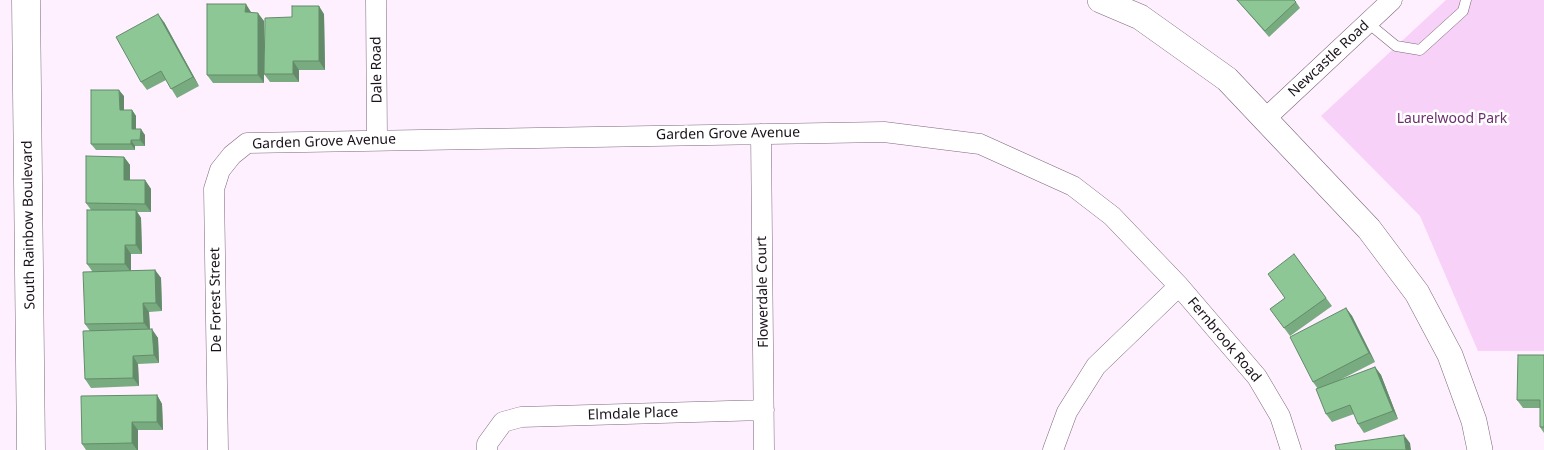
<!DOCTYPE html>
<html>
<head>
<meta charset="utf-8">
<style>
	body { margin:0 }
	canvas { display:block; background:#fef0ff }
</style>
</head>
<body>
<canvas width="1544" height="450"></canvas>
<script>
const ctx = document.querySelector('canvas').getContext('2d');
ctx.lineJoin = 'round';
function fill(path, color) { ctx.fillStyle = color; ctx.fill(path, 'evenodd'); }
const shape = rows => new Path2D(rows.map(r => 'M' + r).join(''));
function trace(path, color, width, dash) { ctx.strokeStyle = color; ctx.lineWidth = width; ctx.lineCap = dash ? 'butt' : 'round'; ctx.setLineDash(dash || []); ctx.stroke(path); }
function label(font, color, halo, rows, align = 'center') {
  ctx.font = font + ' "Noto Sans",sans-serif'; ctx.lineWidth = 5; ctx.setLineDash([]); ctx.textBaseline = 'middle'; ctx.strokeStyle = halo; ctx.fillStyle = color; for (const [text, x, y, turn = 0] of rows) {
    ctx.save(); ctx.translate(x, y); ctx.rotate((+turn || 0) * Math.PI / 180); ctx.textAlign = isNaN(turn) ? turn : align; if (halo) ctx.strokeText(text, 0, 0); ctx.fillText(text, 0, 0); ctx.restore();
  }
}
fill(shape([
	[1446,0,1544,0,1544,351,1478,351,1420,216,1321,116]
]), '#f7d1f8');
const service = shape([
	[1368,23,1396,46,1420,50,1463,11,1466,0]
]);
const minor = shape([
	[376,0,377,139],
	[1266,118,1392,0],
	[761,134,764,450],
	[218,450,214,189,220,170,232,155,247,143,884,132,980,144,1073,186,1112,216,1179,286,1257,377,1280,416,1291,450],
	[487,450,487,444,503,422,521,417,764,410],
	[1053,450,1067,412,1096,366,1179,286]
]);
const tertiary = shape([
	[1100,0,1140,17,1227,79,1369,229,1417,293,1450,355,1474,421,1480,450]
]);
const primary = shape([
	[26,0,31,450]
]);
trace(service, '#7c687d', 11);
trace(minor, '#7c687d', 21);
trace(tertiary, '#7c687d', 26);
trace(primary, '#7c687d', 29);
trace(service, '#fff', 10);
trace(minor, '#fff', 20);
trace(tertiary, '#fff', 25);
trace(primary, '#fff', 28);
fill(shape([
	[1237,0,1296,2,1300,8,1269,37],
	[251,12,264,21,264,83,213,83,207,75],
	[324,14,325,70,299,70,299,82,270,82,264,74],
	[164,22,199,86,177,98,166,80,147,90,141,82],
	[124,96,124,110,132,110,136,116,136,129,145,135,145,146,135,146,135,150,96,150,91,144],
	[124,157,130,165,130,180,145,180,151,189,151,212,137,212,141,218,142,254,131,254,131,271,155,270,161,278,162,311,149,312,150,329,158,338,159,363,138,364,139,386,91,388,85,379,90,331,85,324,92,271,87,264,91,210,86,203],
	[1294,254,1332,306,1290,336,1270,309,1285,298],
	[1346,308,1352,316,1375,362,1336,382,1375,367,1381,375,1398,419,1364,433,1358,424,1354,414,1332,422,1326,414,1318,389,1313,382],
	[1544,355,1544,433,1540,427,1540,408,1523,408,1517,400],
	[157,395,162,404,163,430,138,430,138,450,86,450,82,444]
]), '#79ab81');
fill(shape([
	[246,4,251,12,245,12],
	[319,6,324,14,325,70,319,61],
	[258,13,264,21,264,83,258,75],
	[158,14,164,22,199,86,193,77],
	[293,61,299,70,299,82,293,74],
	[119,90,124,96,124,116,120,110],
	[132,110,136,116,136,135,132,129],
	[141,129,145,135,145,146,140,140],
	[131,140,135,146,135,150,131,144],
	[124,157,130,165,130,189,124,180],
	[145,180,151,189,151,212,145,204],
	[136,210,141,218,142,254,136,245],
	[125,245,131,254,131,272,125,264],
	[155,270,161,278,162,311,156,303],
	[143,303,149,312,150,331,144,323],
	[1346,308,1352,316,1375,362,1369,353],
	[152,329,158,338,159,363,154,355],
	[133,356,138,364,139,386,133,378],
	[1375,367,1381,375,1398,419,1393,411],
	[157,395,162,404,163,430,157,422],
	[132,422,138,430,138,450,137,450,132,443],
	[1404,435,1410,443,1411,450,1406,450]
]), '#638b69');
const building = shape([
	[1237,0,1294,0,1296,2,1265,31,1237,0],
	[207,4,246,4,245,12,258,13,258,75,207,75,207,4],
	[292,6,319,6,319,61,293,61,293,74,264,74,265,18,292,17,292,6],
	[158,14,193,77,171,89,161,71,141,82,116,37,158,14],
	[91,90,119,90,120,110,132,110,132,129,141,129,140,140,131,140,131,144,91,144,91,90],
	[86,156,124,157,124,180,145,180,145,204,86,203,86,156],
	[87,210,136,210,136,245,125,245,125,264,87,264,87,210],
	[1294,254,1326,298,1284,328,1270,309,1285,298,1268,274,1294,254],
	[155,270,156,303,143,303,144,323,85,324,83,272,155,270],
	[1346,308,1369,353,1313,382,1290,337,1346,308],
	[152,329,154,355,133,356,133,378,85,379,83,331,152,329],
	[1518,355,1544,355,1544,427,1540,427,1540,400,1517,400,1518,355],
	[1375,367,1393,411,1358,424,1350,405,1326,414,1316,389,1375,367],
	[157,395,157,422,132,422,132,443,82,444,81,396,157,395],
	[1404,435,1406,450,1336,450,1335,445,1404,435]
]);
fill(building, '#8dc796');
trace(building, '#638b69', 1);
label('14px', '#1a121a', '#fff', [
	["Newcastle Road",1329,59,-43],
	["Dale Road",377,70,-91],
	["Garden Grove Avenue",728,134,-1],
	["Garden Grove Avenue",324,142,-2],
	["South Rainbow Boulevard",29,225,-91],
	["Flowerdale Court",763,292,-91],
	["De Forest Street",216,300,-91],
	["Fernbrook Road",1224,340,50],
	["Elmdale Place",633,414,-2]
]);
label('14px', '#6c3070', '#fff', [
	["Laurelwood Park",1452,119]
]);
</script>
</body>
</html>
